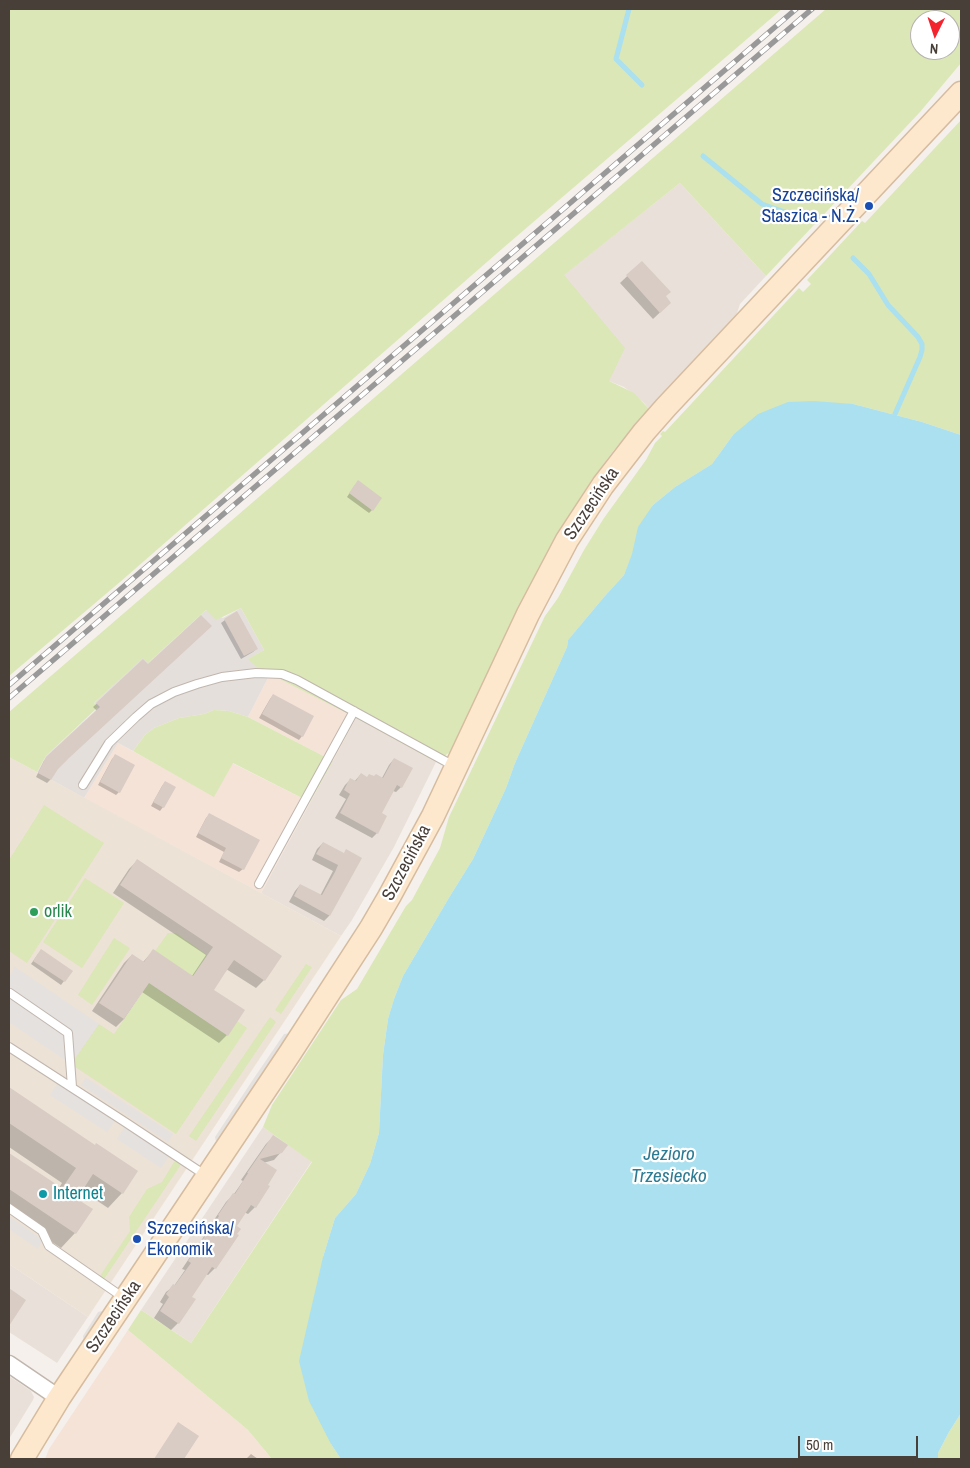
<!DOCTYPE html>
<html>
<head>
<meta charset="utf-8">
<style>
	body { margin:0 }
	#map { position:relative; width:970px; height:1468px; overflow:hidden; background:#f5f0eb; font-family:"Archivo Narrow",sans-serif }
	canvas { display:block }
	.frame { position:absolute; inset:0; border:10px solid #493f39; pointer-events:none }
	.north { position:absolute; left:910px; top:10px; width:50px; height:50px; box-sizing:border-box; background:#fff; border:1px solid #b6b2b0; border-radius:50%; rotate:184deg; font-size:14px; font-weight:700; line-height:20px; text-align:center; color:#493f39 }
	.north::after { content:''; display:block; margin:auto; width:18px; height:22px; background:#f3242e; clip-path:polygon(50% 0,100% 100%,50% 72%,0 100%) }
	.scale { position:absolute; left:798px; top:1436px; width:120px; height:22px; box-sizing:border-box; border:2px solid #493f39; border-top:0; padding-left:6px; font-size:15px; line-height:18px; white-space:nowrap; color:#493f39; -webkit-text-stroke:4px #fff; paint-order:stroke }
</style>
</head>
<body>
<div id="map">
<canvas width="970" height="1468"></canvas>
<div class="frame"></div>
<div class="north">N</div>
<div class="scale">50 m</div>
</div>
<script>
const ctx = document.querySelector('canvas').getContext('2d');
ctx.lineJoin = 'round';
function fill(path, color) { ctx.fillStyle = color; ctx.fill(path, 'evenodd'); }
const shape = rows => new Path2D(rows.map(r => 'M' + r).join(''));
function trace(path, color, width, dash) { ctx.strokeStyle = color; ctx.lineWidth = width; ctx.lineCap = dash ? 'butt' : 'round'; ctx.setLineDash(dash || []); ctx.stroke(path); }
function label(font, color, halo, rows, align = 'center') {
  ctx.font = font + ' "Archivo Narrow",sans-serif'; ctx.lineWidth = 4.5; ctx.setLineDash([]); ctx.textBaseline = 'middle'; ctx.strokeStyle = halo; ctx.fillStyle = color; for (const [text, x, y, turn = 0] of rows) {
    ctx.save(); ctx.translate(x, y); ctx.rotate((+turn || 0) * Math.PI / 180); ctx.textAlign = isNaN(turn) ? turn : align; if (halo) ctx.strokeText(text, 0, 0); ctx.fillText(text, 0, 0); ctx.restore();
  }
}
fill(shape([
	[680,183,766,276,740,304,736,316,649,409,643,402,624,387,609,381,563,275],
	[356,718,436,762,394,847,352,920,341,936,261,893],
	[263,1127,312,1161,191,1343,141,1310],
	[9,1264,88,1317,57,1363,9,1332],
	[9,1376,31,1391,34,1397,33,1400,9,1439]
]), '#e9e1d9');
fill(shape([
	[270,674,356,718,333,761,248,717],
	[118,743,214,796,232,763,310,802,261,893,84,798],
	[128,1330,248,1430,272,1459,45,1459,49,1449]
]), '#f5e3d8');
fill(shape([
	[241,608,264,650,249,659,270,674,248,717,229,711,214,710,204,714,179,718,154,728,145,735,133,751,118,743,84,798,37,772,46,756,98,708,94,703,143,657,149,662,206,610,223,618]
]), '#e5dfdc');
fill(shape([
	[9,757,341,936,88,1317,9,1264]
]), '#ede2d6');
fill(shape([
	[9,9,782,9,503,248,120,582,9,676],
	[826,9,961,9,961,63,920,112,766,276,680,183,564,275,625,348,609,381,634,393,649,409,614,450,593,478,557,534,518,609,450,752,436,762,356,718,258,668,248,659,264,650,241,608,216,620,206,610,148,663,143,658,94,703,98,707,46,756,37,772,9,757,9,712],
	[920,20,950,20,950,50,920,50],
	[961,120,961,435,922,422,853,404,733,435,712,464,675,487,653,505,624,575,604,597,568,640,567,647,515,763,506,788,473,859,450,896,403,976,394,999,388,1019,383,1055,379,1133,370,1164,356,1194,335,1218,323,1257,331,1444,341,1459,272,1459,248,1430,128,1330,141,1310,191,1343,312,1162,263,1127,272,1105,341,1000,357,989,406,906,412,900,440,848,449,817,545,616,558,598,584,550,604,518,646,460,655,443,662,436,660,434,663,431,665,432,799,288,803,292,811,284,807,280,862,221,865,223],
	[214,710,229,711,248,717,333,761,310,802,233,763,214,797,133,751,145,735,154,728,179,718,204,714],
	[44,805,104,843,27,963,9,951,9,860],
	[85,878,124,903,82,968,43,942],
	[168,933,176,933,207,955,193,976,155,951],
	[114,938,130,948,92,1005,78,995],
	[306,964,312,967,281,1014,275,1010],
	[149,983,228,1035,237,1021,247,1028,176,1134,71,1064,99,1024,114,1034],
	[270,1017,276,1022,196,1141,189,1136],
	[178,1161,182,1163,104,1279,100,1276,130,1231,129,1217,147,1189,162,1182,174,1162],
	[961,1413,961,1459,938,1459,938,1453,949,1432]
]), '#dbe7b6');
fill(shape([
	[15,967,99,1024,71,1064,9,1022,9,977],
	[292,1033,217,1146,215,1137,254,1078,284,1034],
	[86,1078,173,1134,168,1142,81,1085],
	[58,1083,115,1121,107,1132,50,1095],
	[125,1127,169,1156,161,1168,117,1139],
	[9,1216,42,1240,38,1249,9,1229],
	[107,1310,84,1344,83,1336,98,1312]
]), '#e4e1df');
fill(shape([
	[814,401,853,404,922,422,961,435,961,1413,949,1432,938,1453,938,1459,341,1459,331,1444,309,1401,299,1361,323,1257,335,1218,356,1194,370,1164,379,1133,383,1055,388,1019,394,999,403,976,450,896,473,859,506,788,515,763,567,647,568,640,604,597,624,575,632,554,638,527,653,505,675,487,712,464,733,435,758,414,788,402]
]), '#aae0ef');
fill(shape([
	[642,262,664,296,670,303,653,319,620,283],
	[355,485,372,510,369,513,347,497],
	[225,620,256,649,253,652,241,659,221,623],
	[143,661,57,768,50,780,47,783,36,777,44,761,97,711,93,707],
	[273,695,302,736,299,740,259,718,270,699],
	[116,755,119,792,116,795,98,785,112,759],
	[394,759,401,787,396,792,393,791,380,814,377,833,372,838,335,818,346,799,339,795,345,785,350,780,354,782,361,774,367,778,382,778,389,765],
	[165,782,163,807,160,811,151,806,162,786],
	[210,814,243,869,239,872,219,862,224,852,196,837,206,818],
	[323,843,343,854,329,916,324,921,289,902,295,891,300,885,320,896,333,871,312,860,317,849],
	[137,861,280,956,264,980,256,988,226,969,212,990,227,1035,219,1043,142,992,124,1019,116,1027,92,1011,124,963,132,955,143,962,153,951,192,976,206,955,113,893,129,869],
	[38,954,64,981,61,985,31,964],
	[9,1089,95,1146,122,1193,108,1208,81,1190,75,1199,75,1233,61,1248,9,1213,9,1154,59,1188,62,1183,9,1147],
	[273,1137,281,1152,274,1160,263,1163,266,1185,268,1187,255,1207,248,1214,244,1212,235,1226,215,1268,208,1275,206,1274,190,1297,178,1323,171,1330,154,1318,163,1304,160,1302,166,1292,174,1286,185,1270,182,1269,213,1223,212,1223,226,1202,234,1194,243,1181,241,1180,266,1144],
	[251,1454,258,1459,246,1459]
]), '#0003');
trace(shape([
	[629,9,616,59,642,85],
	[703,156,762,204,802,218],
	[853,258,869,274,888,305,918,337,922,344,922,350,920,357,895,414]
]), '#aae0ef', 5);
fill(shape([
	[642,261,671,292,666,296,671,303,660,313,626,275],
	[358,480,382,498,373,511,349,493],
	[237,611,258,649,244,656,224,619],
	[201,615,212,626,69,758,58,769,51,780,38,773,46,757,100,707,96,703,143,659,148,664],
	[273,694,314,716,303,737,262,714],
	[115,754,135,765,120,793,100,782],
	[394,758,413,768,402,788,397,785,382,813,387,816,378,834,340,813,350,794,344,790,350,778,356,781,361,773,367,777,369,774,374,776,376,774,383,778],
	[165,781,176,787,164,808,153,802],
	[209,813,260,840,244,870,221,858,226,848,198,833],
	[323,842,344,853,346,849,362,858,330,916,294,896,300,884,322,895,335,872,338,865,316,854],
	[137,859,282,956,265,981,234,960,225,973,214,990,245,1010,228,1036,149,983,124,1019,99,1003,132,954,144,962,153,949,193,976,213,947,120,885],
	[41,949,73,971,65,982,33,961],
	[9,1087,95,1145,96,1143,138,1171,123,1194,93,1174,77,1199,93,1209,76,1234,9,1189,9,1153,62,1188,76,1168,9,1123],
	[273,1135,288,1145,282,1153,260,1159,277,1170,268,1185,270,1186,256,1208,251,1205,237,1226,241,1229,237,1234,239,1235,216,1269,212,1267,192,1297,196,1299,179,1324,160,1311,169,1297,166,1294,173,1284,175,1285,191,1263,188,1261,219,1216,218,1215,233,1193,235,1194,248,1173,247,1173],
	[9,1288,26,1300,9,1326],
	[178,1422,199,1436,184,1459,154,1459]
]), '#d9ccc4');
const lane = shape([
	[83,785,109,743,136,717,151,704,174,692,197,684,222,677,256,673,282,674,297,680,454,766],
	[259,884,354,711],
	[10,993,68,1033,72,1087],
	[9,1047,125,1122,205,1175],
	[9,1208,42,1231,49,1246,124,1298]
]);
const street = shape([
	[9,1364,59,1398]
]);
const secondary = shape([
	[22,1459,59,1398,290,1053,371,928,389,897,433,816,528,614,567,540,603,485,644,432,666,407,961,93]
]);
trace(lane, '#c0b6ae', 10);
trace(street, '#c0b6ae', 19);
trace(secondary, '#d6bc9f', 25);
trace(lane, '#fff', 8);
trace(street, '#fff', 16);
trace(secondary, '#fde8cd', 22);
const rail = shape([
	[9,685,796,9],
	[9,698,812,9]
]);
trace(rail, '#999', 5.5);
trace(rail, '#fff', 4, [11]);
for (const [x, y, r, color] of [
	[869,206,5,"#1a4fb4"],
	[34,912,5,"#2e9e5b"],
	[43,1194,5,"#0f9aa8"],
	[137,1239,5,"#1a4fb4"]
]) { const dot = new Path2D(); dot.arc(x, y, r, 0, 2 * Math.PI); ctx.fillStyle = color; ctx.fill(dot); trace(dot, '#fff', 2); }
label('18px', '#164399', '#fff', [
	["Szczecińska/",859,196],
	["Staszica - N.Ż.",859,217],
	["Szczecińska/",147,1229,"left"],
	["Ekonomik",147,1250,"left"]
], 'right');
label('18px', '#493f39', '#fff', [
	["Szczecińska",592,504,-56],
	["Szczecińska",407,863,-62],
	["Szczecińska",114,1317,-56]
]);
label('18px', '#27864d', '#fff', [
	["orlik",44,912]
], 'left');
label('18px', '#0d838f', '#fff', [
	["Internet",53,1194]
], 'left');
label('italic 19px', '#2d7b93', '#fff', [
	["Jezioro",669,1155],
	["Trzesiecko",669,1177]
]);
</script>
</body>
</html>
